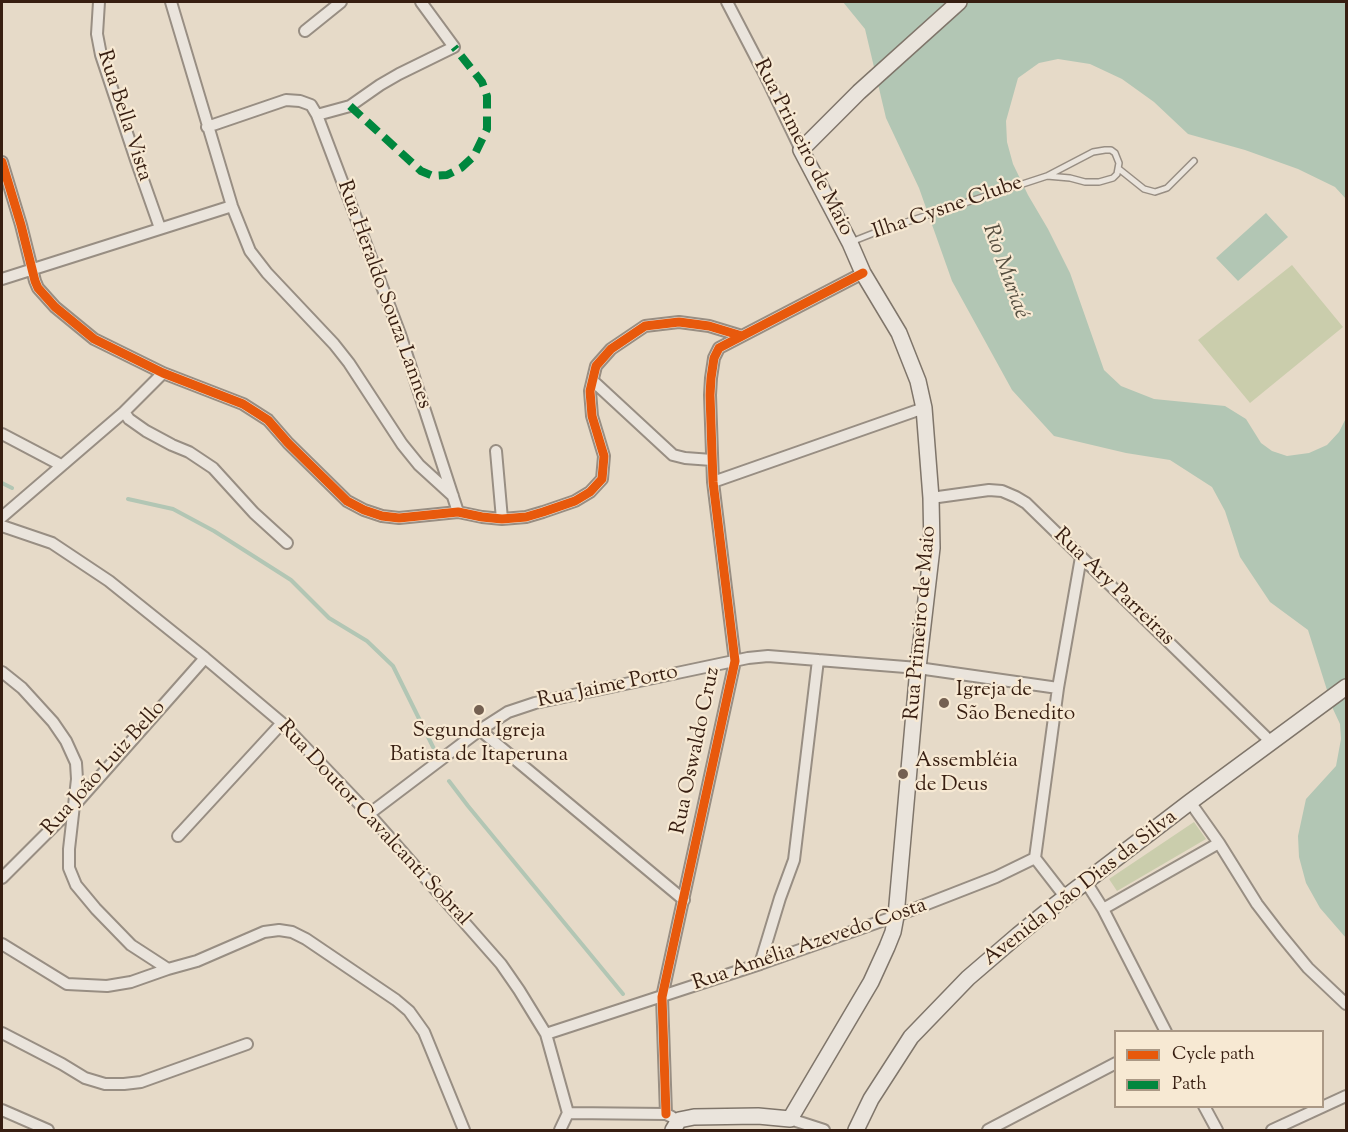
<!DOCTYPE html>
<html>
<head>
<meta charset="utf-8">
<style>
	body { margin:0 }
	#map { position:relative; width:1348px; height:1132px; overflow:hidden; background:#e6dac8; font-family:"Sorts Mill Goudy",serif }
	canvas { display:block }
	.frame { position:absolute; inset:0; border:3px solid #371e11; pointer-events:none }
	.legend { position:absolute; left:1114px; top:1030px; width:210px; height:78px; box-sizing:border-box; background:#f7e9d3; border:2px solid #aa9885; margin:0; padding:8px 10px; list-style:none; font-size:18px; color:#371e11 }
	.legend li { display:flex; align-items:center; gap:12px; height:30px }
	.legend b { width:30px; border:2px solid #aa9885 }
</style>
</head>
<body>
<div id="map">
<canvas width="1348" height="1132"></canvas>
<div class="frame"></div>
<ul class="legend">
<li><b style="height:8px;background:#e8590c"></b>Cycle path</li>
<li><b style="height:8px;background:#00873e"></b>Path</li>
</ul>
</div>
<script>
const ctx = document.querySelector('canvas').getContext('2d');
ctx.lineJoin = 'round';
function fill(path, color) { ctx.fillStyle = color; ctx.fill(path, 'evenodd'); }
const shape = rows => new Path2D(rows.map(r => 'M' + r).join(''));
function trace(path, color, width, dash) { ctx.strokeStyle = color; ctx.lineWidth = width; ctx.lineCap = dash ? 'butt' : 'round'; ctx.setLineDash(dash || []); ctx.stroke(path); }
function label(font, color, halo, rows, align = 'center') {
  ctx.font = font + ' "Sorts Mill Goudy",serif'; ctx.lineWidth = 4.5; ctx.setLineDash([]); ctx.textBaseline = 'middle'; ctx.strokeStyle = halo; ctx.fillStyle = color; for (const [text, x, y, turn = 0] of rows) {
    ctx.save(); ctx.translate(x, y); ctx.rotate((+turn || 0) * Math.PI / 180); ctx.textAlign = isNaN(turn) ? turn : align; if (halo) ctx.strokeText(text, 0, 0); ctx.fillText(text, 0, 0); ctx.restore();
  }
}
fill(shape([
	[1292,265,1343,327,1250,403,1198,340],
	[1194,822,1206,839,1117,891,1109,879]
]), '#cacdac');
fill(shape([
	[843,2,1346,2,1346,199,1335,187,1298,169,1245,150,1188,134,1154,102,1122,79,1090,64,1058,59,1039,63,1018,78,1006,121,1007,142,1013,164,1028,195,1048,229,1070,273,1104,370,1121,386,1154,399,1225,406,1246,419,1261,443,1272,451,1287,456,1309,453,1327,445,1339,432,1346,418,1346,938,1320,908,1306,883,1299,857,1298,836,1306,799,1336,766,1341,739,1340,724,1333,709,1308,630,1270,602,1240,557,1225,511,1212,487,1170,460,1126,453,1054,436,1012,390,952,281,919,188,886,118,865,29],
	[1266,213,1288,237,1238,281,1216,258]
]), '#b2c6b4');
trace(shape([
	[2,483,12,488],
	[128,499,173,509,214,531,291,580,329,618,367,641,393,666,437,755],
	[449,781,468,806,623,994]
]), '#b2c6b4', 4);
const service = shape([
	[1105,150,1111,150,1115,153,1119,163,1117,174,1113,178,1099,182,1085,182,1070,178,1047,176,1093,152,1105,150],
	[1119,169,1144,189,1155,192,1167,188,1194,161],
	[851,242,879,231,1047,176]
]);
const minor = shape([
	[99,2,97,34,101,55,136,160,160,228],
	[171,2,232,206,250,251,267,273,334,344,349,363,402,444,419,465,453,496],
	[727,2,764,73,801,150],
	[305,31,341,2],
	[317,115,350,106,380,85,399,74,454,47,421,2],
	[207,127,286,100,300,101,311,105,317,115,400,334,458,512],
	[2,162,21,225,35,281,38,288,55,307,94,339,163,373,243,404,268,420,288,443,347,501,364,510,382,516,399,518,458,512,482,517,502,519,526,517,543,512,575,501,590,492,602,479,604,456,592,416,590,391,596,366,611,349,645,326,679,322,709,326,742,336],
	[2,279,232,206],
	[593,381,673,455,685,458,712,460],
	[124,412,129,419,146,431,172,445,189,452,213,468,254,513,287,543],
	[2,434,61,465],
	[496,451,502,519],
	[713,482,924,408],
	[931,498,989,490,1002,491,1016,497,1026,503,1271,742],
	[2,517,124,412,163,373],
	[2,526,52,543,109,581,205,658,282,723,369,814,501,964,519,990,546,1034,568,1113,560,1130],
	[2,672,22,688,53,722,66,741,76,763,77,779,69,849,69,868,76,885,96,909,131,945,168,969,197,961,264,932,279,930,292,932,306,939,396,1000,409,1011,424,1032,464,1130],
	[480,730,684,900],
	[1190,802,1219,843,1257,904,1280,934,1308,968,1346,1004],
	[369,814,480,730,508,712,535,703,748,658,768,656,918,668,1058,688],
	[178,836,282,723],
	[2,878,73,807,205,658],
	[1086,882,1103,909,1166,1032],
	[1066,898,1035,858,1058,688,1081,557],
	[1103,909,1219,843],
	[2,944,67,984,107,986,131,982,168,969],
	[760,964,780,898,794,860,818,660],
	[2,1033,62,1064,85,1078,105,1084,124,1084,141,1082,247,1044],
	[546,1034,760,964,896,916,996,877,1035,858],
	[1204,1106,1217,1130],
	[2,1110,48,1130],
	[568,1113,666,1114,672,1117],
	[666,1114,662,997,735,661,713,482,710,395,711,378,714,358,719,348,863,273],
	[790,1119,824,1130],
	[988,1130,1116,1063],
	[1272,1130,1346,1096]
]);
const secondary = shape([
	[673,1130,679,1120,694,1117,758,1116,790,1119,871,982,887,947,893,932,896,916,918,668,932,548,931,498,924,408,918,381,899,333,863,273,850,243,801,150,859,92,959,2],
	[856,1130,871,1099,911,1037,968,978,1018,935,1050,909,1190,802,1346,687]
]);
trace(service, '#988e83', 8);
trace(minor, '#988e83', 14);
trace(secondary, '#7f756a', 18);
trace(service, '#eae4dc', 5);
trace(minor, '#eae4dc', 10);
trace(secondary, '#eae4dc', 15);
trace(shape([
	[350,106,421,171,433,176,447,175,461,168,474,156,487,129,487,96,482,82,454,47]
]), '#00873e', 8, [15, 8]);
trace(shape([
	[2,162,21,225,35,281,38,288,55,307,94,339,163,373,243,404,268,420,288,443,347,501,364,510,382,516,399,518,458,512,482,517,502,519,526,517,543,512,575,501,590,492,602,479,604,456,592,416,590,391,596,366,611,349,645,326,679,322,709,326,742,336],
	[666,1114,662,997,735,661,713,482,710,395,711,378,714,358,719,348,863,273]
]), '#e8590c', 9);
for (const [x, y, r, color] of [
	[944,703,6,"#746051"],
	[479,710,6,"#746051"],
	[903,774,6,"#746051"]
]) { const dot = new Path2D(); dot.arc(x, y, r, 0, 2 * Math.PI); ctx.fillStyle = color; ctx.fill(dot); trace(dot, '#f7e9d3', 2); }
label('21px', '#371e11', '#f7e9d3', [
	["Rua Bella Vista",123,116,72],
	["Rua Primeiro de Maio",802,148,63],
	["Ilha Cysne Clube",948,209,-19],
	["Rua Heraldo Souza Lannes",383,295,70],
	["Rua Ary Parreiras",1113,588,44],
	["Rua Primeiro de Maio",922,623,-85],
	["Rua Jaime Porto",608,688,-12],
	["Rua Oswaldo Cruz",697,751,-78],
	["Rua João Luiz Bello",105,769,-48],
	["Rua Doutor Cavalcanti Sobral",373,824,47],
	["Avenida João Dias da Silva",1081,889,-38],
	["Rua Amélia Azevedo Costa",810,946,-19]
]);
label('21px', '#371e11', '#f7e9d3', [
	["Igreja de",956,691],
	["São Benedito",956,715],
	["Segunda Igreja",479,732,"center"],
	["Batista de Itaperuna",479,756,"center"],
	["Assembléia",915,762],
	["de Deus",915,786]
], 'left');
label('italic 22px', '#554e3f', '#f7e9d3', [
	["Rio Muriaé",1004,272,70]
]);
</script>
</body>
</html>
